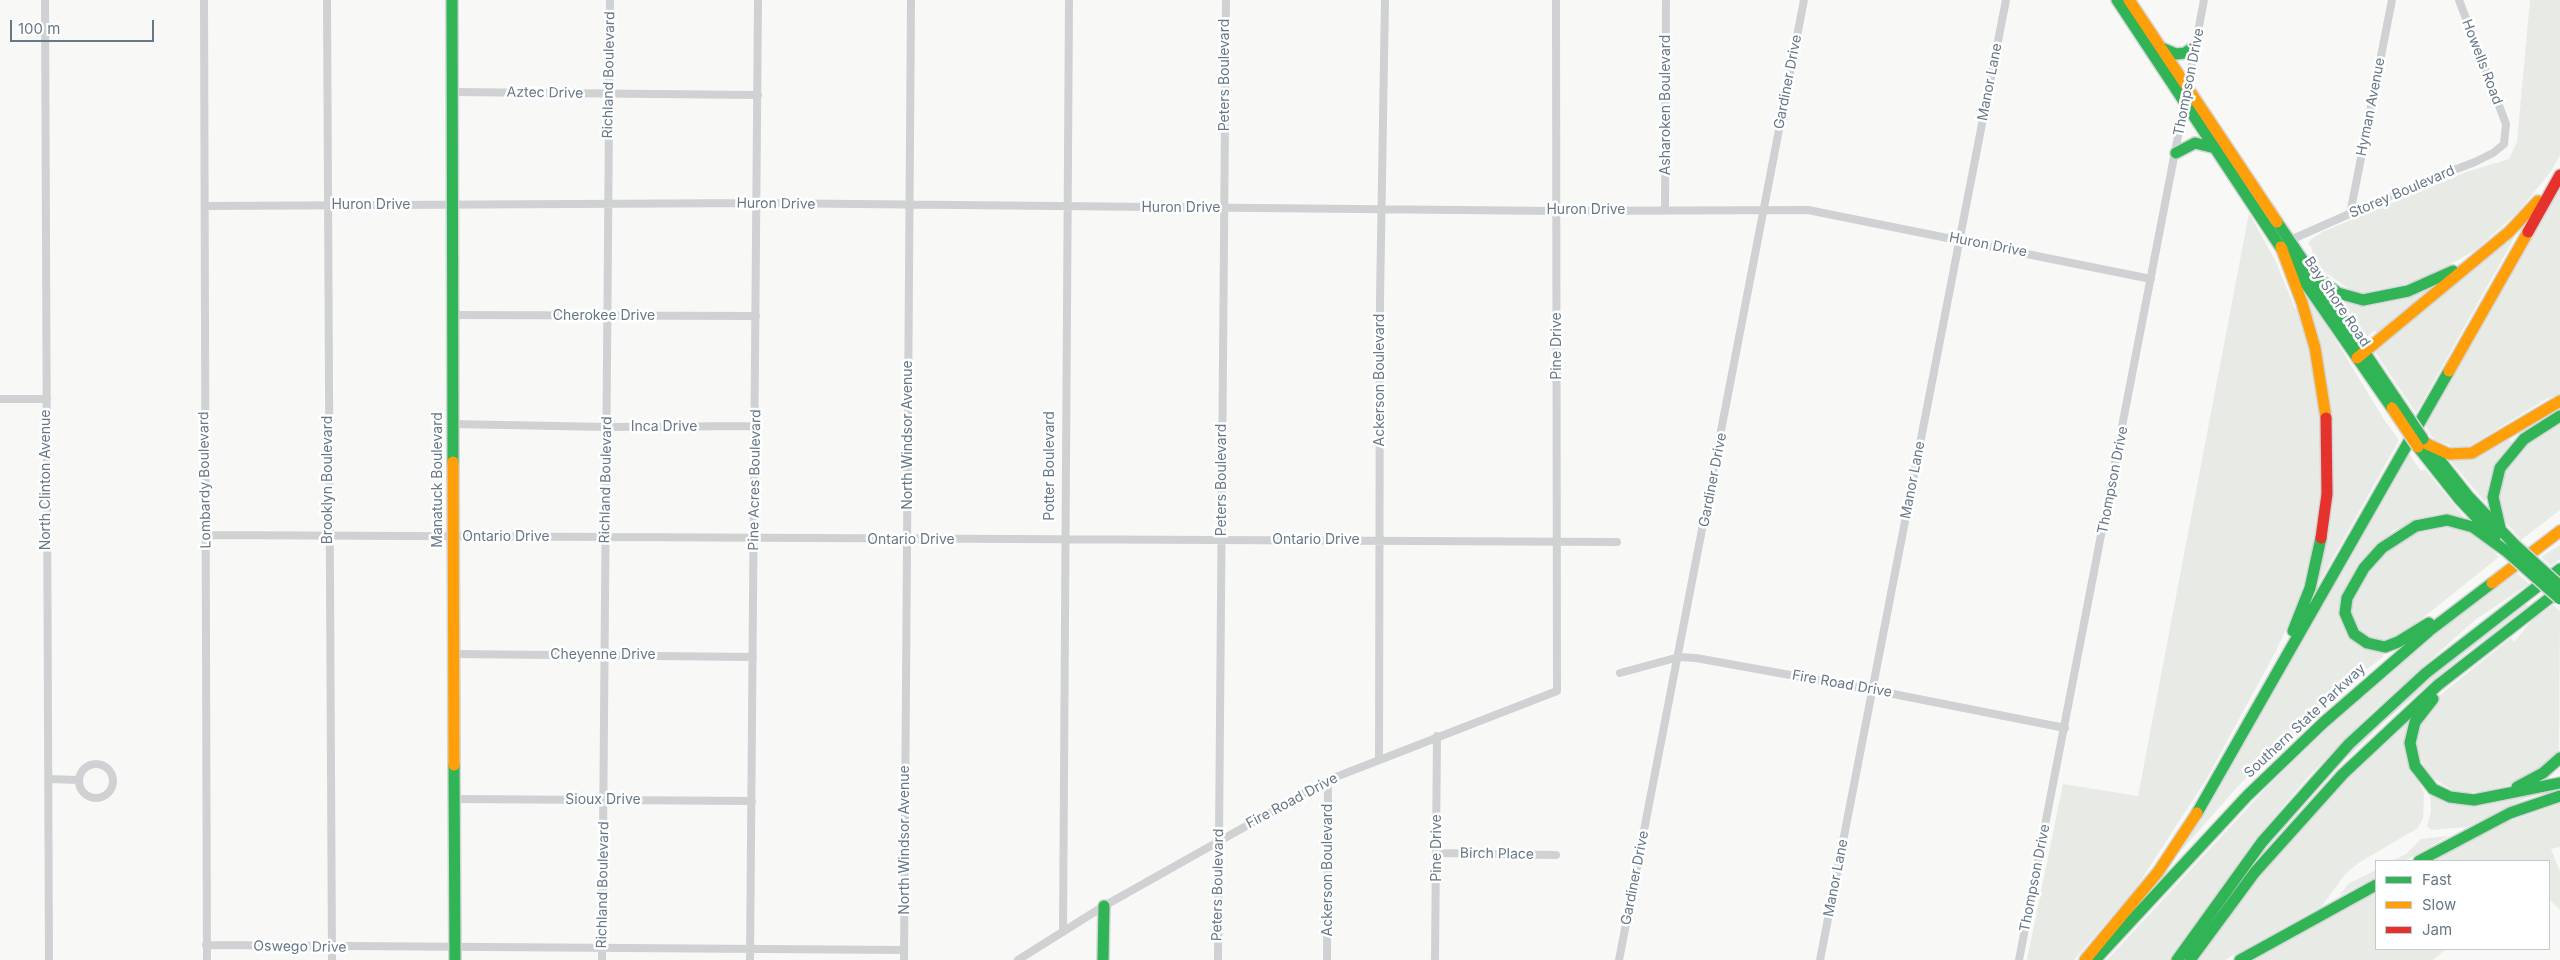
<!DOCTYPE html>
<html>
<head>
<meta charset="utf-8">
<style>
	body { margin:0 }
	#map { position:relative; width:2560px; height:960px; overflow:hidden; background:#f8f8f7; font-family:Inter,sans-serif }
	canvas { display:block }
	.legend { position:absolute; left:2375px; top:860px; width:175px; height:90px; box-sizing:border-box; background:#fff; border:1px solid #c2c9cf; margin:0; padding:6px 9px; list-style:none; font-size:15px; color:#667888 }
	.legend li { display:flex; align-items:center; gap:10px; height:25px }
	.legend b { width:25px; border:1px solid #c2c9cf }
	.scale { position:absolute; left:10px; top:20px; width:144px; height:22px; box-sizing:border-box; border:2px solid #667888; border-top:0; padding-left:6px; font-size:15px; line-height:18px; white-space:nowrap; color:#667888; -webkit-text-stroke:4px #fff; paint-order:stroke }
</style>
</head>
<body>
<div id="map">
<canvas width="2560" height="960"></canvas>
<ul class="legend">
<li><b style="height:6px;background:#30b455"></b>Fast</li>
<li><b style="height:6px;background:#ff9f0a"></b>Slow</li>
<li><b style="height:6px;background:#e5322d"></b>Jam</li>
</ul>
<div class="scale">100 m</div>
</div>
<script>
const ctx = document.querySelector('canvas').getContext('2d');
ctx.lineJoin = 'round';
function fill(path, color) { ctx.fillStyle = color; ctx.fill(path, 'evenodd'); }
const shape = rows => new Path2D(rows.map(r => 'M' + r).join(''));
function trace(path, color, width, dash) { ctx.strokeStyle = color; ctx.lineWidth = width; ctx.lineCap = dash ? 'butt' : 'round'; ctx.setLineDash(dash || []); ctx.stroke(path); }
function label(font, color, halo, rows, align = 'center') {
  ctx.font = font + ' Inter,sans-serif'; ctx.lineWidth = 5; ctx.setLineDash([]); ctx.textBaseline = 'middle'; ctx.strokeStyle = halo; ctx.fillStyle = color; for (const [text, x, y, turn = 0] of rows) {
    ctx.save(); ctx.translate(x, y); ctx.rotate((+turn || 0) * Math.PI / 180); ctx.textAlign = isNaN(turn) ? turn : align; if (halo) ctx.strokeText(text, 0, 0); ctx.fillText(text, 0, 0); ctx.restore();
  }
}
fill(shape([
	[2530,0,2560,0,2560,155,2552,170,2518,212,2477,249,2430,276,2375,294,2349,293,2349,289,2325,272,2314,260,2311,246,2308,245,2310,240,2322,232,2466,172,2509,159,2517,142],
	[2560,187,2560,394,2546,399,2468,447,2450,450,2450,445,2435,441,2424,424],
	[2249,213,2275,260,2295,308,2299,307,2314,357,2322,411,2323,469,2313,548,2298,603,2276,651,2207,778,2136,888,2074,960,2027,960,2063,784,2138,796],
	[2516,232,2511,244,2416,413,2375,352,2383,345,2381,342],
	[2433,286,2377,333,2374,331,2368,336,2363,335,2344,304,2343,301],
	[2304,288,2385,421,2399,440,2315,590,2333,487],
	[2560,421,2560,510,2521,540,2507,524,2497,503,2505,467,2524,443],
	[2506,436,2512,442,2495,464,2488,485,2485,502,2449,459],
	[2407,451,2421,471,2425,469,2464,517,2430,517,2394,530,2358,564,2340,600,2341,620,2384,651,2383,657,2347,685,2241,783,2179,853,2177,852],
	[2445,523,2481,538,2499,557,2399,637,2384,640,2372,638,2358,629,2351,610,2351,598,2384,549,2419,528],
	[2560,545,2560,559,2551,566,2541,557],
	[2515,571,2529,584,2475,620,2370,714,2308,777,2254,841,2170,960,2107,960,2267,787,2361,695,2469,606],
	[2524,601,2528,606,2466,653,2385,721,2349,756,2347,753,2382,717],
	[2553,605,2560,611,2559,752,2530,777,2490,793,2454,791,2429,776,2416,749,2419,721,2429,704,2511,638,2514,642,2534,618],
	[2409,717,2415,774,2424,793,2423,818,2418,828,2360,862,2346,873,2322,906,2225,960,2197,960,2282,848,2341,783],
	[2544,789,2545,793,2524,799,2467,827,2432,830,2427,826,2431,811,2430,795,2453,802],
	[2560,804,2560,847,2551,849,2560,872,2560,910,2549,899,2549,861,2432,861,2504,823],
	[2448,836,2405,861,2392,861,2406,854,2421,839],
	[2376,870,2376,877,2339,896,2348,884],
	[2376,891,2376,949,2446,949,2433,960,2252,960]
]), '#e8ebe5');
const fast = shape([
	[452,0,453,462],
	[2117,0,2279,245,2392,408],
	[2162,48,2176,54,2185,53,2195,46],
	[2176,153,2195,143,2215,148],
	[2277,222,2396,399],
	[2312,274,2338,293,2363,300,2408,291,2453,271],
	[2426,443,2468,496,2515,545],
	[2418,447,2460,500,2495,537],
	[2501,532,2493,497,2500,468,2524,439,2560,416],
	[2429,623,2398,642,2385,647,2367,643,2354,634,2345,613,2347,598,2364,568,2382,548,2416,526,2447,520,2473,527,2506,551],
	[2293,631,2310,588,2321,538],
	[2433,699,2415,722,2410,743,2415,766,2433,789,2450,797,2474,800,2560,783],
	[454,765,455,960],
	[2517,787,2543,773,2560,758],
	[2197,813,2449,371],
	[2419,861,2510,813,2560,796],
	[1103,960,1104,906],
	[2095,960,2247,796,2323,723,2429,631,2492,583],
	[2177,960,2262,842,2349,744,2426,673,2560,569],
	[2190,960,2255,872,2343,774,2438,685,2560,590],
	[2240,960,2376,885]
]);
const slow = shape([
	[2129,0,2277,222],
	[2281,247,2302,303,2315,348,2326,418],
	[2357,358,2509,232,2538,201],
	[2449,371,2528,232],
	[2427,444,2449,454,2472,453,2560,401],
	[453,462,454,765],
	[2492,583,2560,531],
	[2085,960,2158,872,2197,813]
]);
const jam = shape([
	[2528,232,2560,175],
	[2321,538,2327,494,2326,418]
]);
trace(fast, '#d3d5d6', 14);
trace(slow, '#d3d5d6', 14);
trace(jam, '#d3d5d6', 14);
trace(shape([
	[45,0,49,960],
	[204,0,207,960],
	[327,0,332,960],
	[2187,89,2204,0],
	[452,92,758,95],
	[205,206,757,203,1557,211,1808,210,2151,279],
	[1665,210,1666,0],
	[2350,214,2392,0],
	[2288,241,2415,185,2475,162,2493,153,2504,144,2506,124,2459,0],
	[452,315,756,316],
	[0,399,47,399],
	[452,424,607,427,755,426],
	[206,535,1617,542],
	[454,654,753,657],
	[1620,673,1679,657,1696,658,1873,690,2065,728],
	[1379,759,1380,299,1385,0],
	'79 781a17 17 0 1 1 34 0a17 17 0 1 1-34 0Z',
	[49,779,79,780],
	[454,799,752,801],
	[1437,853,1556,855],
	[1063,932,1069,0],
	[206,945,904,950],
	[602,960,610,0],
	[750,960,758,0],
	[904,960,911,0],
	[1018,960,1104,906,1328,780,1557,691,1556,0],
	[1218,960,1226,0],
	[1327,960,1328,780],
	[1435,960,1437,736],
	[1619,960,1804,0],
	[1820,960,2006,0],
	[2019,960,2185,100]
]), '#cfd1d2', 8);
trace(fast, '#30b455', 11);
trace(slow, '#ff9f0a', 11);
trace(jam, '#e5322d', 11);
const fastBridge = shape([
	[2396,399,2423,439],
	[2515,545,2560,586],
	[2506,551,2560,599]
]);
const slowBridge = shape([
	[2392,408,2418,447]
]);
trace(fastBridge, '#d3d5d6', 14, []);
trace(slowBridge, '#d3d5d6', 14, []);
trace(fastBridge, '#30b455', 11);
trace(slowBridge, '#ff9f0a', 11);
label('14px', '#667888', '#fff', [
	["Howells Road",2482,62,69],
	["Richland Boulevard",609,75,-89],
	["Peters Boulevard",1225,75,-90],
	["Gardiner Drive",1788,82,-79],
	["Manor Lane",1990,82,-79],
	["Thompson Drive",2189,82,-79],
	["Aztec Drive",545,93,1],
	["Asharoken Boulevard",1666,105,-90],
	["Hyman Avenue",2371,107,-79],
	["Storey Boulevard",2402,192,-23],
	["Huron Drive",776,204,1],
	["Huron Drive",371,205],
	["Huron Drive",1181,208],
	["Huron Drive",1586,210],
	["Huron Drive",1988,245,11],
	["Bay Shore Road",2337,302,56],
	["Cherokee Drive",604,316],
	["Pine Drive",1557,346,-90],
	["Ackerson Boulevard",1380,380,-90],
	["Inca Drive",664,427],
	["North Windsor Avenue",908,435,-90],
	["Potter Boulevard",1050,466,-90],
	["North Clinton Avenue",46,480,-90],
	["Lombardy Boulevard",205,480,-91],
	["Brooklyn Boulevard",328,480,-90],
	["Manatuck Boulevard",438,480,-90],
	["Richland Boulevard",606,480,-89],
	["Pine Acres Boulevard",755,480,-89],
	["Peters Boulevard",1222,480,-90],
	["Gardiner Drive",1713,480,-79],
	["Manor Lane",1913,480,-79],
	["Thompson Drive",2113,480,-79],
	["Ontario Drive",506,537],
	["Ontario Drive",911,540],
	["Ontario Drive",1316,540],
	["Cheyenne Drive",603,655],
	["Fire Road Drive",1842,684,10],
	["Southern State Parkway",2305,721,-43],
	["Sioux Drive",603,800],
	["Fire Road Drive",1292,801,-28],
	["North Windsor Avenue",905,840,-90],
	["Pine Drive",1437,848,-90],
	["Birch Place",1497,854,1],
	["Ackerson Boulevard",1328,870,-90],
	["Gardiner Drive",1635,878,-79],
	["Manor Lane",1836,878,-79],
	["Thompson Drive",2035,878,-79],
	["Richland Boulevard",603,885,-89],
	["Peters Boulevard",1218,885,-89],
	["Oswego Drive",300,947,1]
]);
</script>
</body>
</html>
